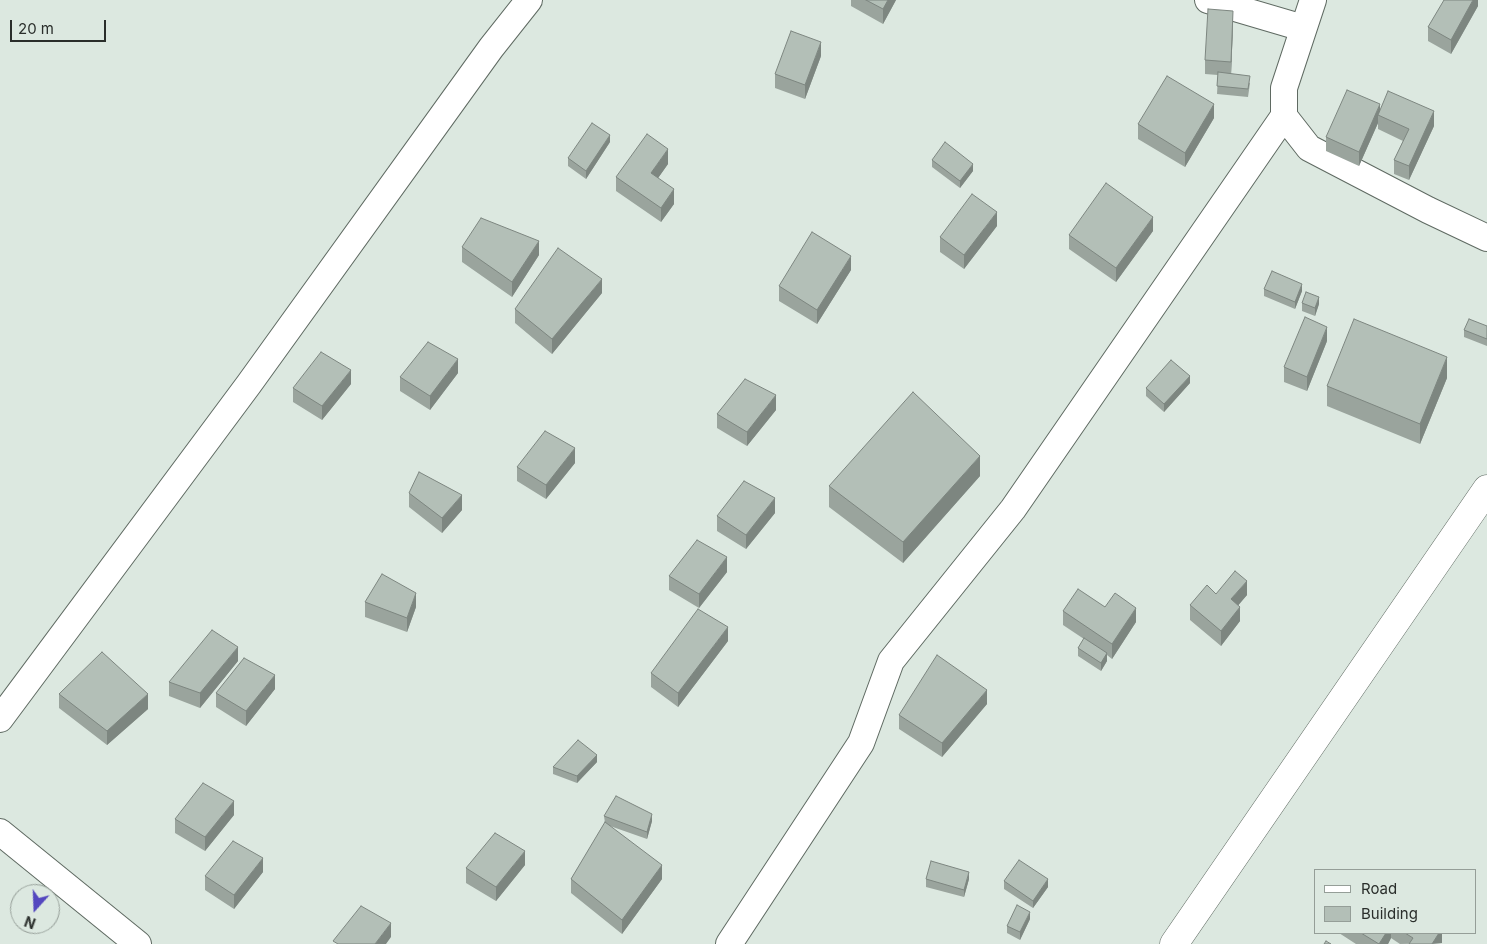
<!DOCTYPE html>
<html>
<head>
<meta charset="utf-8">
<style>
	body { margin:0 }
	#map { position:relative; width:1487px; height:944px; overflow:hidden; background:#dce8e0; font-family:Inter,sans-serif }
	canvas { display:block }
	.legend { position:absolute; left:1314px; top:869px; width:162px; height:65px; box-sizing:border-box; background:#dce8e0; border:1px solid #959e98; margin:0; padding:6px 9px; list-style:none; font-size:15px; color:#2a2e2b }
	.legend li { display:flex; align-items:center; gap:10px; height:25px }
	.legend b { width:25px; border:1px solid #959e98 }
	.north { position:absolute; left:10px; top:884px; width:50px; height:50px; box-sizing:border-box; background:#dce8e0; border:1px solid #959e98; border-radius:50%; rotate:200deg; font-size:14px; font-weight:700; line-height:20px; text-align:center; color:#2a2e2b }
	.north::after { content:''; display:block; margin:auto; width:18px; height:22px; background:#5447bf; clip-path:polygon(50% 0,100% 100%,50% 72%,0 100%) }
	.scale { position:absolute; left:10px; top:20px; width:96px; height:22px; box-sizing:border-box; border:2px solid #2a2e2b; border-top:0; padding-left:6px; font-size:15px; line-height:18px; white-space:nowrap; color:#2a2e2b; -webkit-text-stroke:4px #dce8e0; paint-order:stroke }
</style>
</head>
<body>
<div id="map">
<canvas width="1487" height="944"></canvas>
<ul class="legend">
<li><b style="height:6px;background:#fff"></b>Road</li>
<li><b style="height:14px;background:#b3bfb7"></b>Building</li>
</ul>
<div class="north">N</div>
<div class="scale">20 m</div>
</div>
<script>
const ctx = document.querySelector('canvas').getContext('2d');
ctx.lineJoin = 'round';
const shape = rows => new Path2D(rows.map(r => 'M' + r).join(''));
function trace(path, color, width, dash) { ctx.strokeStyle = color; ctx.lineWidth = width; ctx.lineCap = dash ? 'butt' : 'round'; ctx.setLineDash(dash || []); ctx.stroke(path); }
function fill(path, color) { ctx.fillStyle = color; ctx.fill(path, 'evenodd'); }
const street = shape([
	[1208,0,1303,28],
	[1313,0,1284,88,1284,116,1309,148,1428,210,1487,238],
	[0,719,249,384,491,48,529,0],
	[0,832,138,944],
	[729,944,861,743,891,661,1013,509,1284,116]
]);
const secondary = shape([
	[1174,944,1487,489]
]);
trace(street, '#5f6a62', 28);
trace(secondary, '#5f6a62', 29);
trace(street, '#fff', 26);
trace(secondary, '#fff', 28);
fill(shape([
	[851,0,896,0,883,24,851,6],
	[1478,0,1478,6,1451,54,1428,41,1428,27],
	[1233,25,1231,74,1250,83,1248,97,1217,94,1218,75,1205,74,1205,60],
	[821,56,805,99,775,88,775,74],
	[1380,110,1434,126,1409,180,1394,174,1394,160,1403,141,1378,129,1378,123,1359,166,1326,151,1326,137],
	[1214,118,1185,167,1138,139,1138,124],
	[610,142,586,179,568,166,568,158],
	[932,160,973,171,960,188,932,167],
	[668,164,658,178,674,204,661,222,616,191,616,177],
	[997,226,964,269,940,252,940,237],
	[1153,231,1116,282,1069,249,1069,235],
	[462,247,539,255,512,297,462,262],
	[851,270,817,324,779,301,779,286],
	[1264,289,1302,291,1295,309,1264,296],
	[602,293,552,354,515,323,515,309],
	[1302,303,1319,304,1315,316,1302,311],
	[1487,326,1487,346,1464,337,1464,330],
	[1327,341,1307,391,1284,382,1284,367],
	[458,373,430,410,400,391,400,377],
	[1447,378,1420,444,1327,406,1327,386],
	[1190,383,1164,412,1146,396,1146,388],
	[351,384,322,420,293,402,293,388],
	[776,410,747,446,717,428,717,414],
	[575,463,546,499,517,481,517,467],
	[980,476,903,563,829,507,829,486],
	[409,493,462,510,442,533,409,507],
	[775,513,746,549,717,531,717,516],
	[727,572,699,608,669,590,669,576],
	[1216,594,1247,595,1238,605,1240,621,1221,646,1190,620,1190,605],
	[365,602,416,607,407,632,365,617],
	[1105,607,1136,622,1112,659,1107,655,1107,661,1101,671,1078,656,1078,648,1084,639,1063,625,1063,611],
	[728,641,678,707,651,687,651,673],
	[238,661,200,708,169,696,169,682],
	[275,689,246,726,216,707,216,693],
	[59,694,148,709,107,745,59,708],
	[987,704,942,757,899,729,899,715],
	[597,762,577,783,553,774,553,767],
	[234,815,205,851,175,833,175,819],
	[604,816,652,821,647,839,610,826,662,879,622,934,571,893,571,879,605,823],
	[525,865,496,901,466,883,466,868],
	[263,872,234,909,205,890,205,876],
	[926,879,969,879,964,897,926,887],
	[1004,881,1048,887,1033,908,1004,889],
	[1030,919,1020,940,1007,933,1007,926],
	[1339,933,1442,933,1442,943,1400,944,1391,938,1388,944,1356,944]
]), '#9aa49d');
fill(shape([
	[888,0,896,0,883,24,883,9],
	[1473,0,1478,0,1478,6,1451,54,1451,40],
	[1233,11,1233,25,1231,76,1231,62],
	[821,42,821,56,805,99,805,85],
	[1214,104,1214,118,1185,167,1185,153],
	[1380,104,1380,116,1378,115,1378,123,1359,166,1359,152],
	[1434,111,1434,126,1409,180,1409,166],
	[610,135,610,142,586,179,586,171],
	[668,149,668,164,651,188,651,173],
	[973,164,973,171,960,188,960,181],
	[674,189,674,204,661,222,661,208],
	[997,212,997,226,964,269,964,255],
	[1153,217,1153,231,1116,282,1116,268],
	[539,241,539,255,512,297,512,282],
	[851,256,851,270,817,324,817,310],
	[602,279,602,293,552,354,552,339],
	[1302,284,1302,291,1295,309,1295,302],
	[1319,297,1319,304,1315,316,1315,308],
	[1327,327,1327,341,1307,391,1307,377],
	[1447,357,1447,378,1420,444,1420,424],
	[458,359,458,373,430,410,430,396],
	[351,370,351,384,322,420,322,406],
	[1190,376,1190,383,1164,412,1164,404],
	[776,395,776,410,747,446,747,432],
	[575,448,575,463,546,499,546,485],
	[980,456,980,476,903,563,903,542],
	[462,495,462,510,442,533,442,518],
	[775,498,775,513,746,549,746,535],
	[727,557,727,572,699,608,699,594],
	[1247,581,1247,595,1231,614,1231,599],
	[416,593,416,607,407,632,407,618],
	[1240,607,1240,621,1221,646,1221,631],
	[1136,608,1136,622,1112,659,1112,644],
	[728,627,728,641,678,707,678,693],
	[238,647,238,661,200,708,200,693],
	[1107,653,1107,661,1101,671,1101,663],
	[275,675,275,689,246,726,246,711],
	[987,690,987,704,942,757,942,743],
	[148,694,148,709,107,745,107,731],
	[597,755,597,762,577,783,577,776],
	[234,801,234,815,205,851,205,837],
	[652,814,652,821,647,839,647,832],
	[525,851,525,865,496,901,496,887],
	[263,858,263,872,234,909,234,895],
	[662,865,662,879,622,934,622,920],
	[969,872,969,879,964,897,964,890],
	[1048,879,1048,887,1033,908,1033,901],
	[1030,912,1030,919,1020,940,1020,932],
	[391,923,391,937,386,944,375,944],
	[1386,933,1391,933,1391,938,1388,944,1379,944],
	[1439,933,1442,933,1442,943,1432,944]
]), '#7d8680');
const building = shape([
	[866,0,888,0,883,9,866,0],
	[1444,0,1473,0,1451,40,1428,27,1444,0],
	[1208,9,1233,11,1231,62,1205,60,1208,9],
	[791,31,821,42,805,85,775,74,791,31],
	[1218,72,1250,76,1248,89,1217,86,1218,72],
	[1167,76,1214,104,1185,153,1138,124,1167,76],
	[1347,90,1380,104,1359,152,1326,137,1347,90],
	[1388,91,1434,111,1409,166,1394,160,1409,129,1378,115,1388,91],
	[592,123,610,135,586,171,568,158,592,123],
	[647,134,668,149,651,173,674,189,661,208,616,177,647,134],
	[945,142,973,164,960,181,932,160,945,142],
	[1106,183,1153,217,1116,268,1069,235,1106,183],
	[972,194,997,212,964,255,940,237,972,194],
	[481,218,539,241,512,282,462,247,481,218],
	[812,232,851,256,817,310,779,286,812,232],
	[558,248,602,279,552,339,515,309,558,248],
	[1272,271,1302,284,1295,302,1264,289,1272,271],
	[1306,292,1319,297,1315,308,1302,303,1306,292],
	[1305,317,1327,327,1307,377,1284,367,1305,317],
	[1354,319,1447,357,1420,424,1327,386,1354,319],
	[1469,319,1487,326,1487,339,1464,330,1469,319],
	[428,342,458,359,430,396,400,377,428,342],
	[321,352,351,370,322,406,293,388,321,352],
	[1171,360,1190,376,1164,404,1146,388,1171,360],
	[745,379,776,395,747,432,717,414,745,379],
	[913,392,980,456,903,542,829,486,913,392],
	[545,431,575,448,546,485,517,467,545,431],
	[419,472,462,495,442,518,409,493,419,472],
	[744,481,775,498,746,535,717,516,744,481],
	[697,540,727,557,699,594,669,576,697,540],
	[1235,571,1247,581,1231,599,1240,607,1221,631,1190,605,1207,585,1216,594,1235,571],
	[382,574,416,593,407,618,365,602,382,574],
	[1078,589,1105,607,1115,593,1136,608,1112,644,1063,611,1078,589],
	[698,609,728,627,678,693,651,673,698,609],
	[212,630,238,647,200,693,169,682,212,630],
	[1084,638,1107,653,1101,663,1078,648,1084,638],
	[102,652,148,694,107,731,59,694,102,652],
	[937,655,987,690,942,743,899,715,937,655],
	[244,658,275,675,246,711,216,693,244,658],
	[578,740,597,755,577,776,553,767,578,740],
	[203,783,234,801,205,837,175,819,203,783],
	[616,796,652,814,647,832,604,816,616,796],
	[605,822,662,865,622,920,571,879,605,822],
	[495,833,525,851,496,887,466,868,495,833],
	[233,841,263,858,234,895,205,876,233,841],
	[1019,860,1048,879,1033,901,1004,881,1019,860],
	[931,861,969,872,964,890,926,879,931,861],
	[1017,905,1030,912,1020,932,1007,926,1017,905],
	[361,906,391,923,375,944,338,944,333,941,361,906],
	[1361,933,1386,933,1379,944,1361,933],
	[1405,933,1439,933,1432,944,1409,944,1413,938,1405,933],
	[1326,941,1331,944,1324,944,1326,941]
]);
fill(building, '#b3bfb7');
trace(building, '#7d8680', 1);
</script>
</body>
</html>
